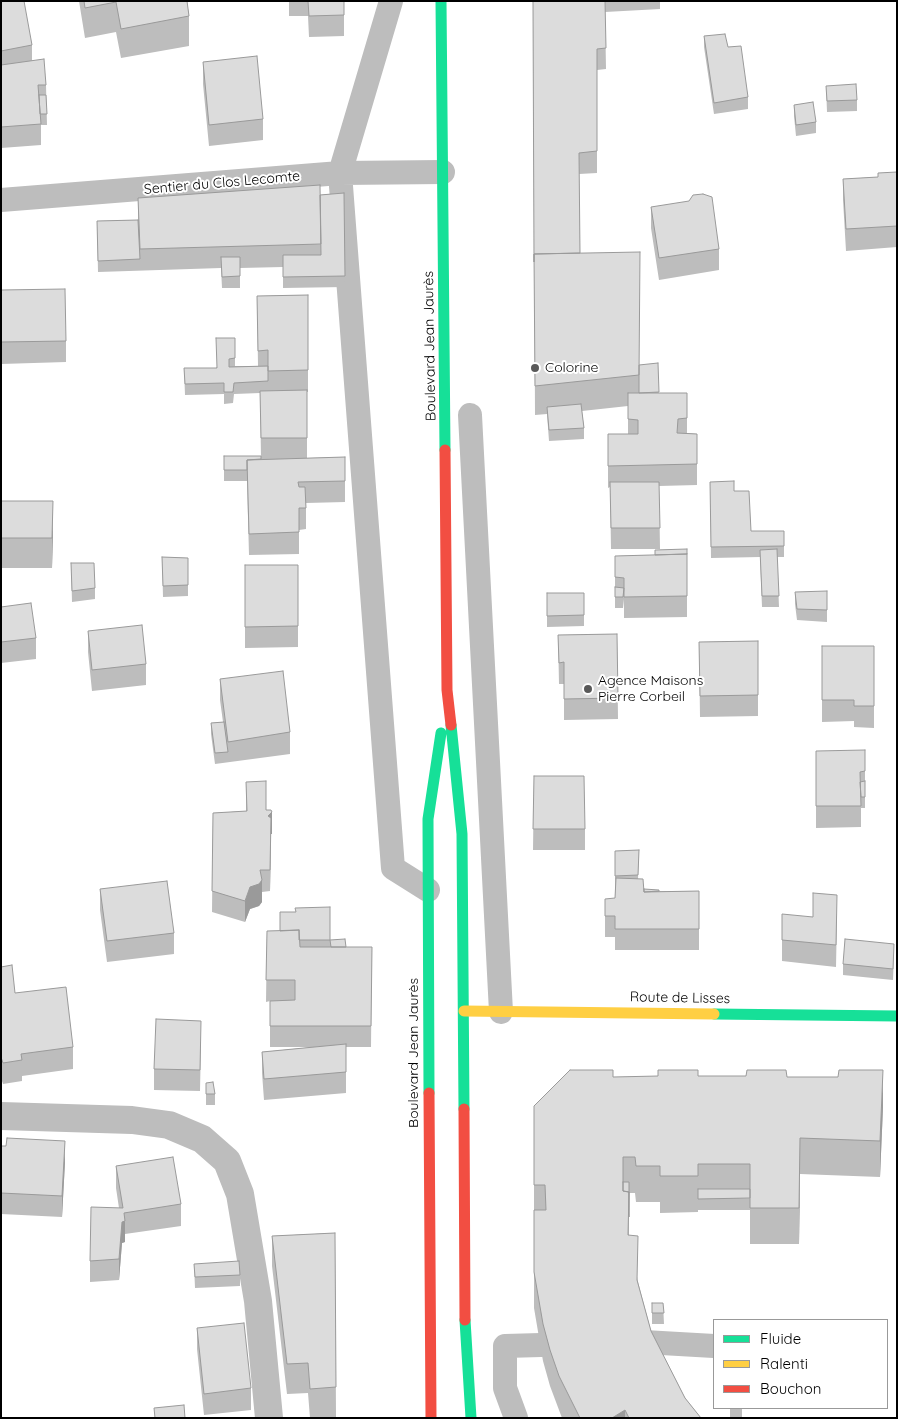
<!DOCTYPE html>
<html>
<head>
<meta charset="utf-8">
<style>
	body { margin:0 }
	#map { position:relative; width:898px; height:1419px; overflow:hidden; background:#fff; font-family:Quicksand,sans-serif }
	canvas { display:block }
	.frame { position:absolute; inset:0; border:2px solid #000; pointer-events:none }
	.legend { position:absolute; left:713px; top:1319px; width:175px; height:90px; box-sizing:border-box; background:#fff; border:1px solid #999; margin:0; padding:6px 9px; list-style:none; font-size:15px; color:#000 }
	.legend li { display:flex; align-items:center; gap:10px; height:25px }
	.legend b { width:25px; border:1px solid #999 }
</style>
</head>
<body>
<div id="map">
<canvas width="898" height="1419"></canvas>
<div class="frame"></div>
<ul class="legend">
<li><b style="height:6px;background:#16e098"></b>Fluide</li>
<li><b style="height:6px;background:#ffcf43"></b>Ralenti</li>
<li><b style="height:6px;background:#f24e42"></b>Bouchon</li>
</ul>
</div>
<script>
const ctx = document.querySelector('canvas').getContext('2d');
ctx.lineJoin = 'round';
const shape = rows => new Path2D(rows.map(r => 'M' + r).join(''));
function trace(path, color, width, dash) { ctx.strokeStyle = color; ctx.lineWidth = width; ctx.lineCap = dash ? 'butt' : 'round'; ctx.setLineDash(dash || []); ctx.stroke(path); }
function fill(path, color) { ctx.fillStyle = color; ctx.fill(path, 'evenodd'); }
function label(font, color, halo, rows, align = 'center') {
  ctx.font = font + ' Quicksand,sans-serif'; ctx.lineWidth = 4; ctx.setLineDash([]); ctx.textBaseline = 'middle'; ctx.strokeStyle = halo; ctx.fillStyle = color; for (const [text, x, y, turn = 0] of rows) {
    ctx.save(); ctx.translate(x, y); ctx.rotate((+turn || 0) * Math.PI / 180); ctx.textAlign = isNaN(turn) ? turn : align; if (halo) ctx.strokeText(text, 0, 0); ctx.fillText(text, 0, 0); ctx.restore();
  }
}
trace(shape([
	[391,1,340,173,393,868,428,890],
	[1,200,340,173,443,172],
	[470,415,501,1012],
	[644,1342,714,1346],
	[516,1418,505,1388,505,1346,541,1345]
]), '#bdbdbd', 24);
trace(shape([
	[1,1116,132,1120,169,1125,202,1139,227,1161,240,1194,258,1301,269,1418]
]), '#bdbdbd', 28);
trace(shape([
	[441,1,445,450],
	[451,725,462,834,464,1109],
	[714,1014,897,1016],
	[429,1093,428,819,441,733],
	[465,1320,471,1418]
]), '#16e098', 11);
trace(shape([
	[464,1011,714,1014]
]), '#ffcf43', 11);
trace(shape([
	[445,450,447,690,451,725],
	[429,1093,431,1418],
	[464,1109,465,1320]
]), '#f24e42', 11);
fill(shape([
	[1,1,32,45,32,60,46,85,47,125,41,125,41,145,1,148],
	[79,1,187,1,189,16,189,46,121,58,116,32,85,38],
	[289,1,344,1,344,36,309,37,308,16,289,16],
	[533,1,660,1,660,9,605,12,606,69,597,70,597,173,579,174,580,253,639,365,659,393,687,393,687,433,697,434,697,485,659,486,660,549,611,549,610,487,608,488,608,434,628,434,628,406,582,411,584,428,584,439,549,441,547,414,535,415],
	[704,36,728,47,748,97,748,109,714,114,704,47],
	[203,62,263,119,263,140,209,146,203,84],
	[826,86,857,100,857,111,827,112],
	[794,105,816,122,816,133,796,136,794,116],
	[897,172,897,247,846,251,843,200,843,179,878,177],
	[344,193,345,287,283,288,283,267,240,268,240,288,222,288,221,268,98,272,97,221,138,220,138,198,320,195],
	[651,207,719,249,719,270,659,280,651,228],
	[1,290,66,341,66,362,1,364],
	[308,295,308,392,307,392,307,458,345,457,345,502,306,503,306,529,299,530,299,554,249,555,247,481,224,481,224,456,261,459,260,393,234,394,233,403,224,404,224,394,185,395,184,368,216,368,235,338,235,366,258,366,257,296],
	[710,482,734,491,751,531,784,531,784,557,777,557,779,607,762,607,760,557,711,558],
	[1,501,53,531,52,568,1,568],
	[687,549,687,617,624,618,624,599,623,608,615,608,615,556,655,555],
	[162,557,188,558,188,596,163,597],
	[71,563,95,588,95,599,72,602],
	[245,565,298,565,298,647,245,648],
	[795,592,827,610,827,622,797,620,795,604],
	[547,593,584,593,584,626,547,627],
	[1,607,36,638,36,659,1,663],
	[88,631,146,664,146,685,92,691,88,652],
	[617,634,618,719,564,720,564,684,559,684,558,635],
	[758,641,758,716,700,717,699,642],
	[822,646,874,646,874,728,854,727,854,721,822,722],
	[220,679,290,732,290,754,215,764,211,734,211,723,223,722,220,700],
	[816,751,865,771,865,808,861,808,861,807,861,827,816,828],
	[534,776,585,829,585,850,533,850],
	[246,782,266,810,272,834,271,834,270,891,262,892,262,902,259,906,250,909,245,922,212,912,213,813,246,811],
	[639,850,638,879,644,889,659,891,699,891,699,950,615,950,615,937,605,937,605,916,615,898,615,851],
	[100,889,174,933,174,954,107,962,100,910],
	[280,912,295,912,330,940,346,947,372,947,371,1047,346,1047,346,1093,264,1100,262,1073,262,1052,313,1047,270,1047,270,1001,266,1002,267,931,280,931],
	[837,916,836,967,782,961,782,940],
	[894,955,893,980,843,975,843,964],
	[1,967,15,993,73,1047,73,1069,22,1076,22,1081,3,1084,1,1078],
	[201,1042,200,1091,154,1090,154,1069],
	[698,1076,787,1077,883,1107,880,1177,800,1174,799,1244,750,1244,750,1200,750,1210,698,1210,698,1212,660,1213,660,1202,636,1202,635,1193,629,1193,629,1235,638,1282,651,1331,685,1398,701,1418,562,1418,550,1386,543,1361,534,1308,534,1106,613,1077],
	[206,1083,215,1094,215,1105,206,1105],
	[1,1146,65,1162,62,1217,1,1214],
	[116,1166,181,1204,181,1226,125,1234,125,1242,122,1243,119,1280,90,1282,90,1261,119,1208,116,1188],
	[335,1233,336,1417,310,1418,308,1393,287,1394,272,1266,272,1236],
	[194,1264,240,1275,240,1286,195,1288],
	[652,1303,663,1303,664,1324,652,1324],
	[197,1328,251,1388,251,1410,204,1415,197,1349],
	[730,1408,742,1408,742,1418,730,1418]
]), '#bdbdbd');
fill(shape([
	[53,501,53,531,52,568,52,538],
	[272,812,272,834,271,834,270,891,270,870,268,816],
	[262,880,262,902,259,906,250,909,245,922,245,901,250,887],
	[883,1070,883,1107,880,1177,880,1141],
	[800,1138,800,1174,799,1244,799,1208],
	[65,1141,65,1162,62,1217,62,1196],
	[125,1221,125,1242,122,1243,119,1280,119,1259,122,1222],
	[625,1410,625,1418,612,1418]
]), '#9a9a9a');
const building = shape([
	[1,1,24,1,32,45,1,51,1,1],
	[84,1,187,1,189,16,121,29,116,2,85,8,84,1],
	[308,1,344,1,344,15,309,16,308,1],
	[533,1,605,1,606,48,597,49,597,151,579,153,580,253,534,254,534,262,533,1],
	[725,34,728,47,741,46,748,97,714,103,704,36,725,34],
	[257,56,263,119,209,125,203,62,257,56],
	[44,59,46,85,38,85,41,124,1,127,1,65,44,59],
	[856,84,857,100,827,101,826,86,856,84],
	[39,95,46,95,47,114,40,114,39,95],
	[813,102,816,122,796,125,794,105,813,102],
	[897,172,897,226,846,229,843,179,878,177,878,173,897,172],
	[320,185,321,244,140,249,138,198,320,185],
	[344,193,345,276,283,277,283,255,321,255,320,195,344,193],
	[703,194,712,197,719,249,659,258,651,207,689,201,693,195,703,194],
	[138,220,140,259,98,261,97,221,138,220],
	[640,252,639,375,535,386,534,254,640,252],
	[221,257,240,257,240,276,222,277,221,257],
	[65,289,66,341,1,342,1,290,65,289],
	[308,295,308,370,268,371,268,350,258,351,257,296,308,295],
	[216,338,235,338,235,358,229,359,229,367,268,366,268,381,234,383,233,392,224,392,224,383,185,384,184,368,217,368,216,338],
	[658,363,659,392,639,393,639,365,658,363],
	[307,390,307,438,261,438,260,391,307,390],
	[628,393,687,393,687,418,678,419,677,433,697,434,697,464,608,466,608,434,638,434,638,420,628,419,628,393],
	[581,404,584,428,549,430,547,407,581,404],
	[224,456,261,456,261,459,247,460,247,470,224,470,224,456],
	[345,457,345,481,298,482,299,487,305,487,306,508,299,508,299,532,249,534,247,460,345,457],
	[734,481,734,491,749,491,751,531,784,531,784,546,711,547,710,482,734,481],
	[610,482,659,482,660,528,611,528,610,482],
	[1,501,53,501,52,538,1,538,1,501],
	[687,549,687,554,655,555,655,550,687,549],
	[777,549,779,596,762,596,760,550,777,549],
	[687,554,687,596,624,597,624,578,615,577,615,556,687,554],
	[162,557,188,558,188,585,163,586,162,557],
	[71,563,94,563,95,588,72,591,71,563],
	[245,565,298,565,298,626,245,627,245,565],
	[615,587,624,588,623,597,615,597,615,587],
	[827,591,827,610,797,609,795,592,827,591],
	[547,593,584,593,584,615,547,616,547,593],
	[31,603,36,638,1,642,1,607,31,603],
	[142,625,146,664,92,670,88,631,142,625],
	[617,634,618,698,564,699,564,662,559,663,558,635,617,634],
	[758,641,758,695,700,696,699,642,758,641],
	[822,646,874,646,874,706,854,706,854,700,822,700,822,646],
	[283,671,290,732,228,742,220,679,283,671],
	[224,722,228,752,215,753,211,723,224,722],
	[865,750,865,771,860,772,861,806,816,806,816,751,865,750],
	[534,776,584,776,585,829,533,829,534,776],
	[266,781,266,810,271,810,272,812,268,816,271,818,270,870,260,870,262,880,259,884,250,887,245,901,212,891,213,813,247,811,246,782,266,781],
	[865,781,865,797,861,797,860,782,865,781],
	[639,850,638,875,615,876,615,851,639,850],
	[616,878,643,879,644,892,699,891,699,929,615,929,615,916,605,916,605,899,615,898,616,878],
	[167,881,174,933,107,941,100,889,167,881],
	[644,889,659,890,659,891,644,892,644,889],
	[813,893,837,895,836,945,782,940,782,914,813,917,813,893],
	[330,907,330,940,299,940,299,930,280,931,280,912,296,912,295,908,330,907],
	[299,930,300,947,372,947,371,1026,270,1026,270,1001,295,1000,295,980,266,980,267,931,299,930],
	[345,939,346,947,331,947,330,940,345,939],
	[845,939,894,944,893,969,843,964,845,939],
	[12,965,15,993,66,987,73,1047,21,1054,22,1060,3,1063,1,1057,1,967,12,965],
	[156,1019,201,1021,200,1070,154,1069,156,1019],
	[346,1044,346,1072,264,1079,262,1052,346,1044],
	[570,1070,613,1070,613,1077,658,1076,658,1070,698,1070,698,1076,746,1076,747,1070,786,1070,787,1077,838,1077,839,1070,883,1070,880,1141,800,1138,799,1208,750,1208,750,1164,698,1164,698,1176,660,1176,660,1166,636,1166,635,1157,623,1157,623,1191,629,1192,628,1235,638,1236,637,1280,651,1331,685,1398,701,1418,629,1418,625,1410,612,1418,580,1418,559,1376,550,1350,543,1324,534,1272,534,1210,546,1210,545,1185,534,1185,534,1106,570,1070],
	[213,1082,215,1094,206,1094,206,1083,213,1082],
	[7,1138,65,1141,62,1196,1,1193,1,1146,6,1146,7,1138],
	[173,1157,181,1204,124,1213,125,1221,122,1222,119,1259,90,1261,91,1207,123,1208,116,1166,173,1157],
	[623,1182,629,1182,629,1217,629,1192,623,1191,623,1182],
	[698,1189,750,1189,750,1198,698,1199,698,1189],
	[335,1233,336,1387,310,1389,308,1363,287,1364,272,1236,335,1233],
	[239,1261,240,1275,195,1277,194,1264,239,1261],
	[652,1303,663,1303,664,1313,652,1313,652,1303],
	[244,1323,251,1388,204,1394,197,1328,244,1323],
	[184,1405,185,1418,155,1418,154,1408,184,1405]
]);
fill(building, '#dcdcdc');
trace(building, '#9a9a9a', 1);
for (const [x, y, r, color] of [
	[535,368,5,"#595959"],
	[588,689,5,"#595959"]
]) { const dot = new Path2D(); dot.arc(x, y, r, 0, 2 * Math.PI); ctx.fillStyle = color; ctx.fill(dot); trace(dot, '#fff', 2); }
label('14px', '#000', '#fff', [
	["Sentier du Clos Lecomte",222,183,-5],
	["Boulevard Jean Jaurès",430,346,-91],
	["Route de Lisses",680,998,1],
	["Boulevard Jean Jaurès",414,1053,-90]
]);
label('14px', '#000', '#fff', [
	["Colorine",545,368],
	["Agence Maisons",598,681],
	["Pierre Corbeil",598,697]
], 'left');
</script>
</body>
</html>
